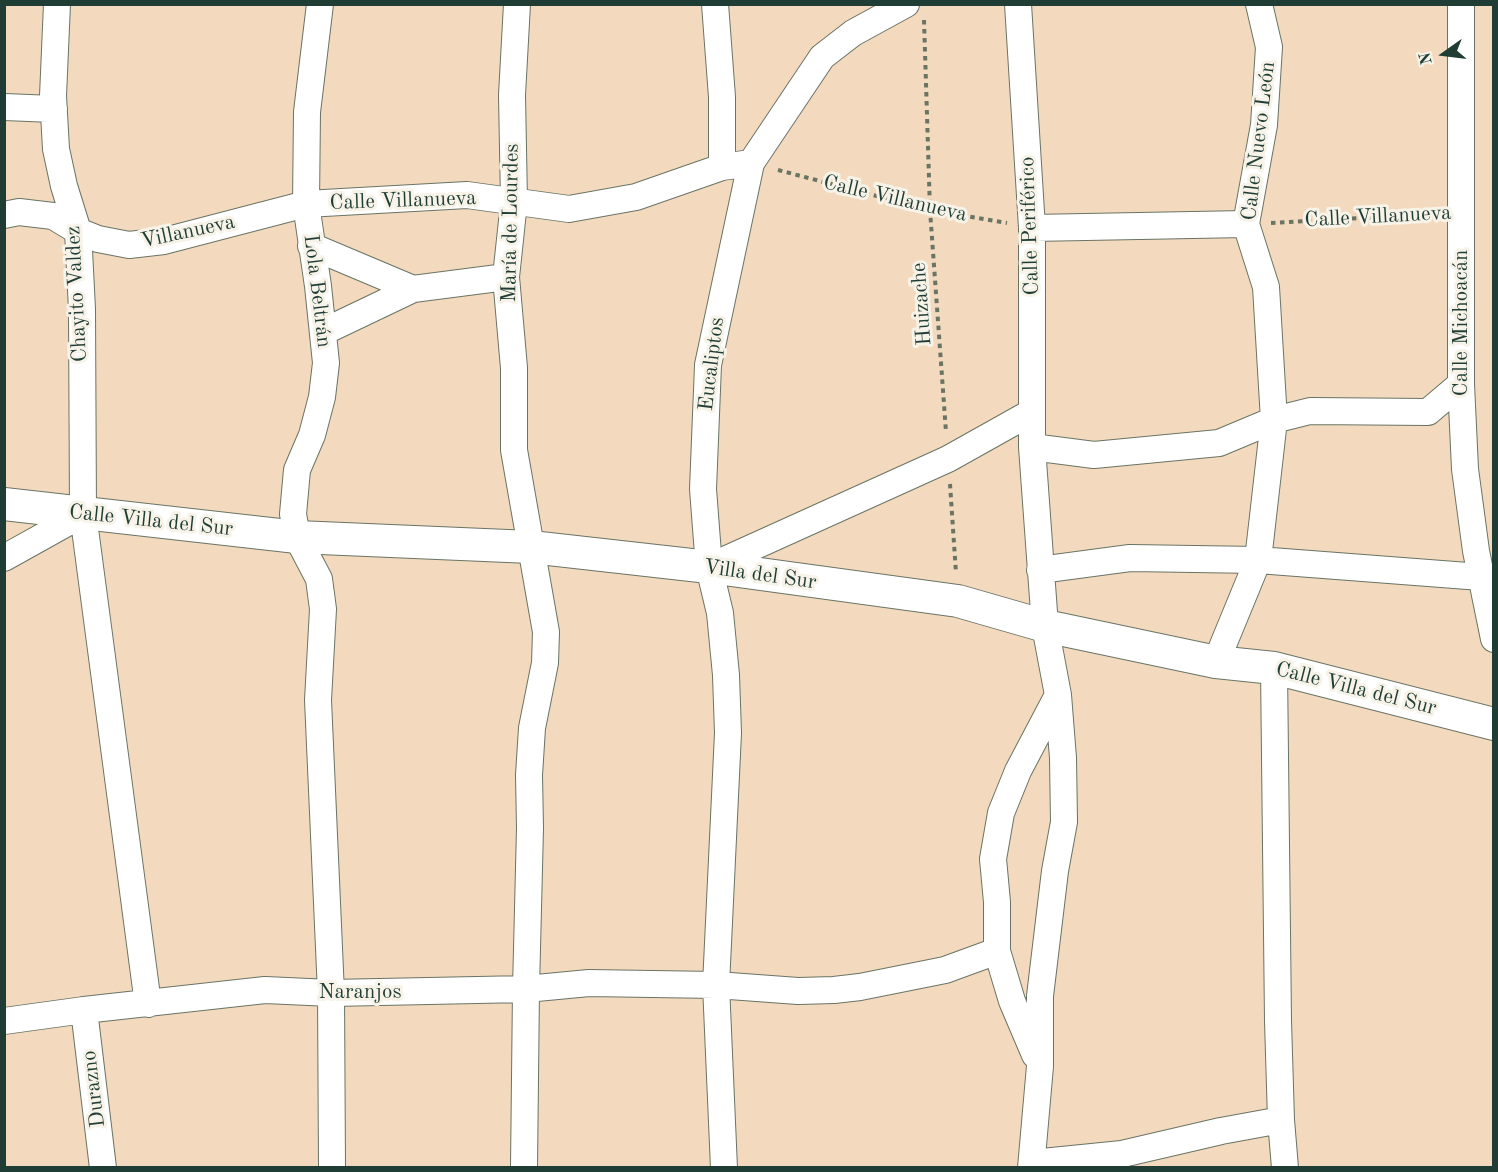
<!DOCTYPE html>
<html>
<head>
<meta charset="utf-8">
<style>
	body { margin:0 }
	#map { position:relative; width:1498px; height:1172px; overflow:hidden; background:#f3dabe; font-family:"Old Standard TT",serif }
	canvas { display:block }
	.frame { position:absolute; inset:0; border:6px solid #1f3d34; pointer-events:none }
	.north { position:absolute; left:1414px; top:24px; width:60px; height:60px; -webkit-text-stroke:4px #f7f3e8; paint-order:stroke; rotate:256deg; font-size:16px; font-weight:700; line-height:24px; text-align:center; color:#1f3d34 }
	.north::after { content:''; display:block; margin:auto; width:21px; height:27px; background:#1f3d34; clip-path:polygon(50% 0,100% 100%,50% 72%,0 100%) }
</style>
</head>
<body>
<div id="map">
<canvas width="1498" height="1172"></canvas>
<div class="frame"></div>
<div class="north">N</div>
</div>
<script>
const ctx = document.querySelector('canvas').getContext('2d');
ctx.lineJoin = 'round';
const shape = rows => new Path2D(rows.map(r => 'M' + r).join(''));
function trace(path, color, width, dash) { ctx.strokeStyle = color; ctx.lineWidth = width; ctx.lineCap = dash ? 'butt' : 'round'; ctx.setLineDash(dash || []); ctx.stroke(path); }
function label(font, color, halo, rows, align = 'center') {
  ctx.font = font + ' "Old Standard TT",serif'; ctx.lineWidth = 6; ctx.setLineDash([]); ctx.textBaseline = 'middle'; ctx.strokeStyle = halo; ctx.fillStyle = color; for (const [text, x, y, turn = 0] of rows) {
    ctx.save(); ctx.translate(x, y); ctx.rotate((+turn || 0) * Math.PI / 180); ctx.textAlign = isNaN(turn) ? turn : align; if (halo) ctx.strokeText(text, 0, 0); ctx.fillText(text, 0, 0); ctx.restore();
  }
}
const minor = shape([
	[57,4,53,96,56,149,64,186,78,231,82,309,83,514,148,1004],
	[320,4,307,112,306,204,318,286,326,363,322,397,312,435,297,470,293,514,297,537,319,579,323,609,318,700,331,993,332,1168],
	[517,4,512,95,514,202,506,277,514,368,514,450,546,632,545,663,532,728,529,775,530,828,526,989,524,1168],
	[715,4,722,97,722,167],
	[1018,4,1032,228,1032,447,1045,626,1058,695,1063,758,1064,822,1055,871,1040,996,1040,1066,1031,1168],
	[1461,4,1461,384,1465,469,1476,551,1494,639],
	[4,107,54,109],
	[4,215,19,212,53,216,78,231,98,239,129,245,164,241,306,204,467,195,569,209,636,197,722,167,751,163],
	[1032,228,1246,224],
	[311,246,413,289],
	[323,332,413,289,506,277],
	[1032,447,1094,455,1219,443,1274,420,1310,411,1428,412,1461,384],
	[4,558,83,514],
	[709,567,948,459,1032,412],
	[1040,570,1130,558,1258,560,1494,578],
	[1216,662,1258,560,1274,420,1266,287,1246,224,1264,125,1269,47,1259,4],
	[1274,668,1278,1021,1281,1120,1285,1168],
	[84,1010,103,1168],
	[4,1021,84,1010,265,990,331,993,526,989,589,983,716,985,798,991,834,990,860,987,945,970,997,951],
	[1035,1055,1012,1001,997,951,997,902,993,859,1001,813,1018,771,1058,695],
	[1032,1163,1122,1154,1221,1131,1281,1120],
	[724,1168,716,985,728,733,726,675,720,613,709,567,703,489,708,365,751,163,822,57,853,33,906,4]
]);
const tertiary = shape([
	[4,504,297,537,531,547,709,567,958,601,1045,626,1216,662,1274,668,1494,724]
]);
trace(minor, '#697464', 28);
trace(tertiary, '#697464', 34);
trace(shape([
	[924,20,930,210,946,432],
	[778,170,930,210,1007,223],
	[1271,223,1437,214],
	[950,484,956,573]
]), '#697464', 4, [4.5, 4.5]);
trace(minor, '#fff', 26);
trace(tertiary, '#fff', 32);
label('21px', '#1f3d34', '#f7f3e8', [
	["Calle Nuevo León",1259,141,-83],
	["Calle Villanueva",895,199,13],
	["Calle Villanueva",403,201,-2],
	["Calle Villanueva",1378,217,-3],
	["María de Lourdes",511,223,-89],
	["Calle Periférico",1030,226,-92],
	["Villanueva",188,232,-12],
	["Lola Beltrán",317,291,83],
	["Chayito Valdez",77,294,-93],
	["Huizache",922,304,-94],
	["Calle Michoacán",1461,323,-90],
	["Eucaliptos",712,364,-83],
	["Calle Villa del Sur",151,521,6],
	["Villa del Sur",760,575,8],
	["Calle Villa del Sur",1356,689,14],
	["Naranjos",360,992],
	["Durazno",94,1089,-97]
]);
</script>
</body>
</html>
